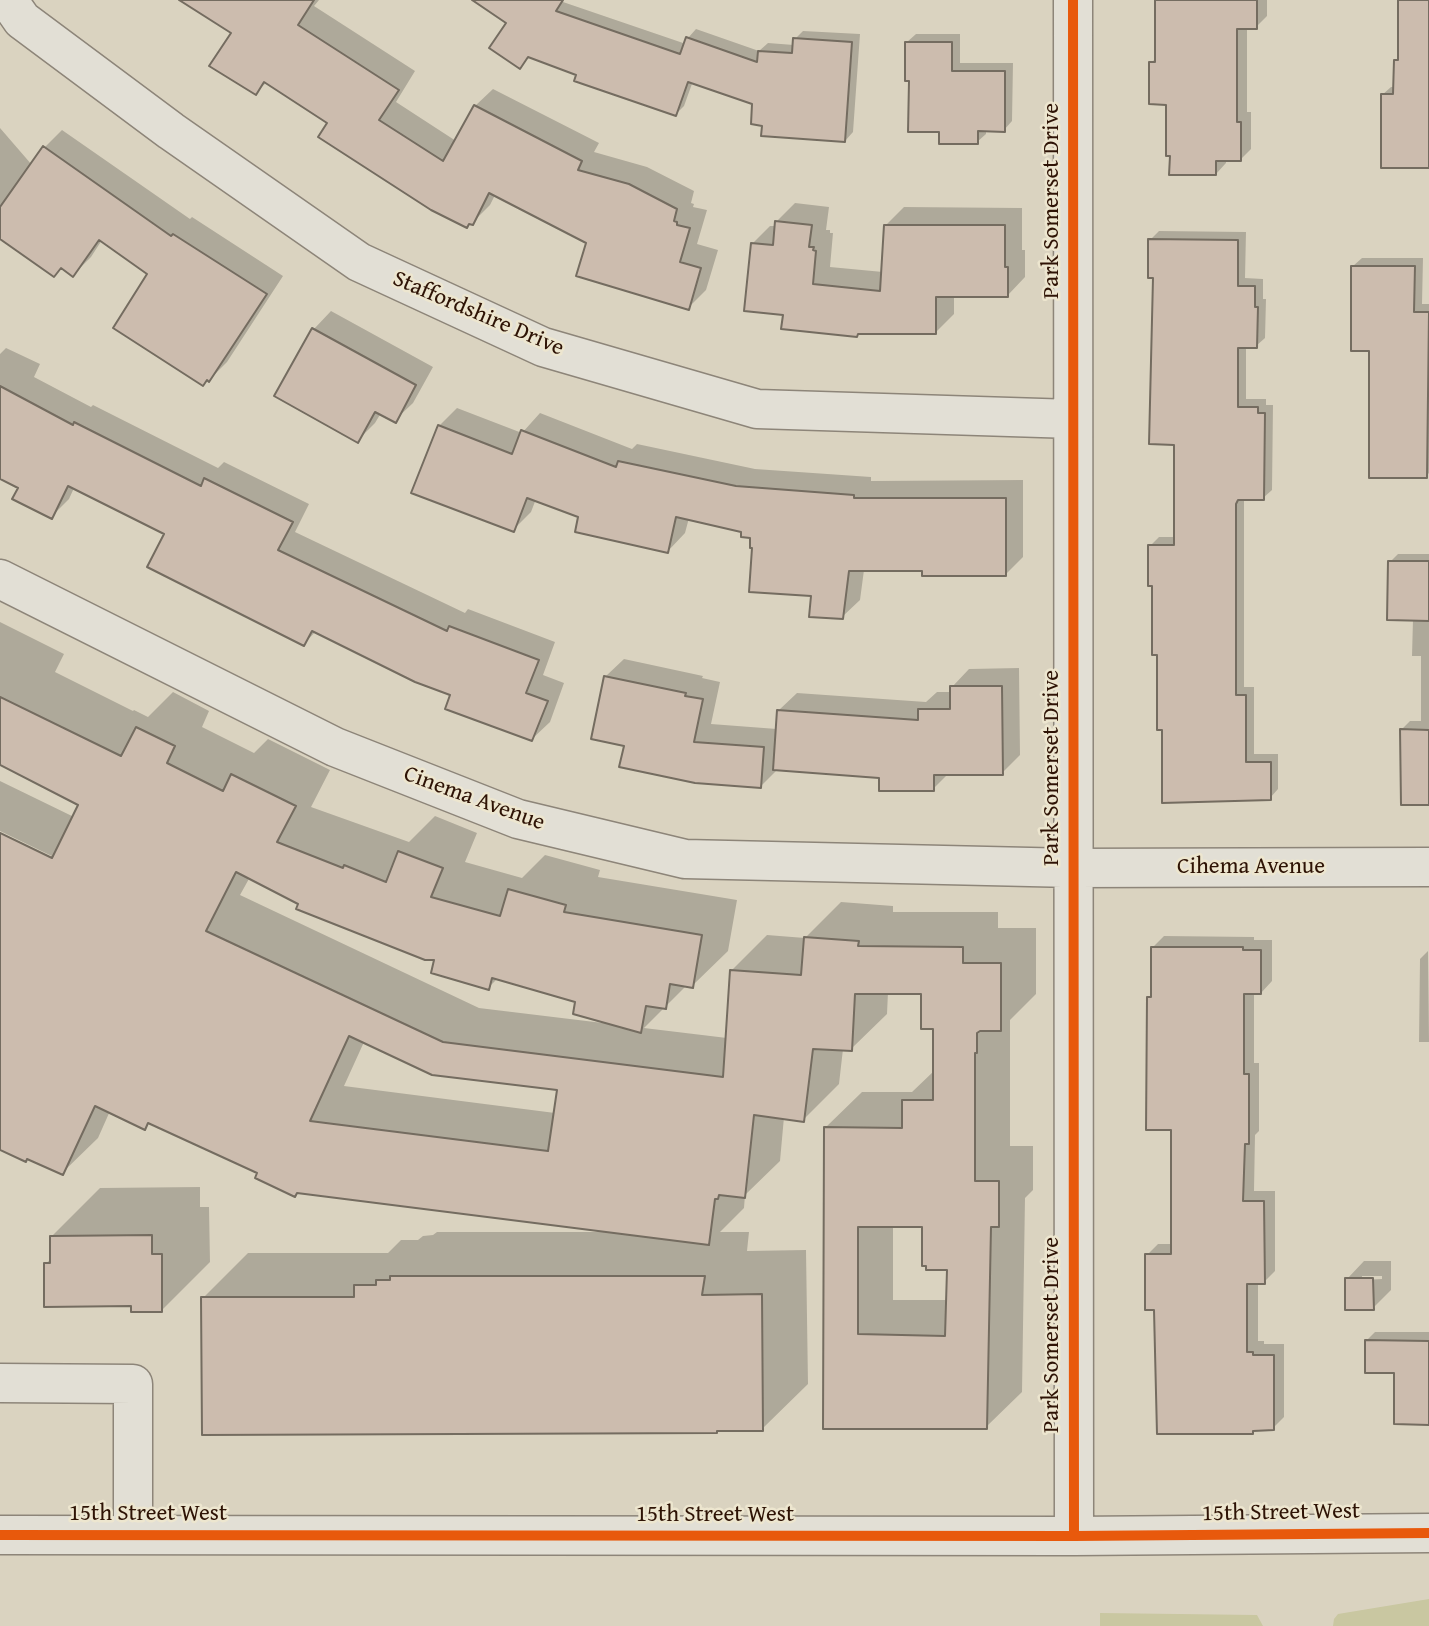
<!DOCTYPE html>
<html>
<head>
<meta charset="utf-8">
<style>
	body { margin:0 }
	canvas { display:block; background:#dad3c0 }
</style>
</head>
<body>
<canvas width="1429" height="1626"></canvas>
<script>
const ctx = document.querySelector('canvas').getContext('2d');
ctx.lineJoin = 'round';
function fill(path, color) { ctx.fillStyle = color; ctx.fill(path, 'evenodd'); }
const shape = rows => new Path2D(rows.map(r => 'M' + r).join(''));
function trace(path, color, width, dash) { ctx.strokeStyle = color; ctx.lineWidth = width; ctx.lineCap = dash ? 'butt' : 'round'; ctx.setLineDash(dash || []); ctx.stroke(path); }
function label(font, color, halo, rows, align = 'center') {
  ctx.font = font + ' "Gentium Book Plus",serif'; ctx.lineWidth = 5; ctx.setLineDash([]); ctx.textBaseline = 'middle'; ctx.strokeStyle = halo; ctx.fillStyle = color; for (const [text, x, y, turn = 0] of rows) {
    ctx.save(); ctx.translate(x, y); ctx.rotate((+turn || 0) * Math.PI / 180); ctx.textAlign = isNaN(turn) ? turn : align; if (halo) ctx.strokeText(text, 0, 0); ctx.fillText(text, 0, 0); ctx.restore();
  }
}
fill(shape([
	[1429,1599,1429,1626,1333,1626,1334,1619,1338,1614],
	[1100,1613,1257,1615,1263,1626,1100,1626]
]), '#c9c7a1');
fill(shape([
	[183,0,319,0,314,6,415,71,396,102,456,141,475,106,493,89,599,143,594,152,647,167,694,191,691,203,694,204,693,207,707,210,697,244,718,250,706,290,688,308,588,242,495,195,490,205,472,223,329,122,267,82,255,93,233,33],
	[476,0,564,0,563,2,686,44,688,38,696,29,759,51,768,43,794,45,795,39,803,31,860,34,853,132,845,141,764,125,754,102,693,81,684,106,676,114,530,56,520,66,509,22],
	[1157,0,1267,0,1267,16,1256,27,1247,27,1247,112,1251,112,1251,149,1241,159,1226,159,1226,163,1216,174,1171,154,1168,103,1151,63,1157,57],
	[1399,0,1429,0,1429,166,1382,95,1391,87,1395,87,1396,60,1399,57],
	[916,34,960,34,960,63,1013,63,1012,121,1004,130,986,129,986,134,977,142,941,130,911,79,907,42],
	[0,128,32,165,45,147,62,130,190,219,192,217,283,276,227,362,209,380,203,384,149,274,102,240,91,257,73,275,62,267,0,237],
	[795,203,829,207,826,230,830,230,830,233,833,233,830,267,883,272,886,225,904,207,1022,208,1022,250,1025,250,1025,277,1008,295,954,295,954,314,936,332,785,313,753,243,770,226,776,226,777,221],
	[1159,231,1246,232,1245,278,1263,279,1263,299,1266,299,1265,338,1256,346,1246,346,1246,399,1266,399,1266,405,1273,405,1272,490,1263,498,1244,498,1244,687,1254,687,1254,754,1278,754,1278,789,1270,798,1163,728,1150,546,1159,537,1176,537,1176,443,1150,240],
	[1362,258,1423,258,1422,304,1429,304,1429,473,1426,476,1371,349,1353,266],
	[331,311,433,367,413,403,395,420,381,413,375,423,357,441,314,329],
	[6,348,40,364,34,377,91,407,93,405,218,468,224,462,309,504,295,532,465,613,468,609,555,642,543,675,564,683,550,722,532,739,452,694,316,631,304,644,166,533,74,488,69,499,51,517,20,487,0,477,0,354],
	[457,408,522,433,540,413,632,449,637,444,755,469,871,477,871,481,1023,480,1023,557,1005,575,924,570,864,570,860,600,842,617,754,547,752,537,743,531,689,518,685,533,668,551,536,499,531,512,513,530,439,426],
	[1398,554,1429,554,1429,803,1401,730,1410,721,1421,721,1421,656,1412,656,1413,619,1390,562],
	[0,622,64,654,55,672,133,711,134,710,148,717,173,692,209,711,202,727,254,753,268,739,330,770,311,807,409,842,435,816,477,833,465,862,522,878,545,855,600,870,598,877,737,900,728,951,692,986,687,985,644,1028,727,1038,731,971,767,935,805,938,841,902,893,906,893,912,998,912,998,928,1036,928,1036,994,1010,1020,1010,1146,1033,1146,1033,1190,1025,1198,1022,1392,986,1427,824,1427,826,1127,862,1092,912,1092,935,1070,935,1028,922,992,888,992,887,1014,851,1049,843,1049,839,1084,803,1120,784,1117,780,1161,745,1195,744,1208,720,1232,749,1232,747,1251,806,1250,808,1384,762,1429,203,1298,248,1253,388,1253,401,1240,418,1240,423,1236,433,1235,437,1232,599,1232,599,1229,260,1172,150,1122,144,1127,110,1111,98,1138,62,1173,28,1157,0,1148,0,835,59,863,60,860,0,831,0,781,74,817,81,804,0,762],
	[250,877,300,903,437,958,488,988,498,978,577,1000,604,1021,603,1023,479,1008,240,895],
	[364,1042,559,1089,555,1113,344,1086],
	[893,1225,924,1225,949,1269,948,1300,893,1300],
	[624,659,703,676,702,678,720,682,711,724,777,729,779,710,797,693,926,702,937,692,952,692,952,687,969,669,1019,668,1020,755,1002,773,949,773,933,789,880,776,778,769,761,786,626,745,606,676],
	[1164,936,1254,937,1254,940,1272,940,1272,981,1261,993,1254,993,1254,1063,1259,1063,1259,1131,1255,1135,1254,1191,1275,1191,1275,1271,1264,1282,1258,1282,1258,1341,1264,1341,1264,1344,1284,1344,1284,1417,1273,1428,1256,1429,1253,1432,1155,1308,1147,1255,1158,1244,1172,1244,1172,1128,1149,998,1153,994,1153,947],
	[1428,951,1429,1042,1419,1042,1420,959],
	[200,1187,200,1207,209,1207,210,1262,162,1310,133,1304,46,1264,52,1257,52,1236,100,1188],
	[1364,1261,1391,1261,1391,1290,1373,1308,1347,1279],
	[1362,1276,1382,1276,1382,1279,1362,1280],
	[1375,1332,1429,1332,1429,1423,1396,1372,1367,1340]
]), '#0003');
const building = shape([
	[179,0,314,0,298,25,399,90,379,120,443,161,474,105,582,161,578,170,629,184,677,209,674,221,677,222,677,225,690,228,680,262,701,268,689,310,576,276,586,243,489,193,473,225,469,224,467,228,431,210,318,137,327,123,264,82,256,95,209,66,231,33,179,0],
	[472,0,563,0,556,11,680,54,686,37,757,62,758,51,792,53,793,38,852,42,845,142,761,136,762,126,751,124,752,104,688,82,676,116,574,81,576,75,528,57,520,69,489,48,506,23,472,0],
	[1155,0,1257,0,1257,29,1237,29,1237,122,1241,122,1241,161,1216,161,1216,175,1169,175,1170,156,1166,156,1166,105,1149,104,1149,62,1155,62,1155,0],
	[1398,0,1429,0,1429,168,1381,168,1381,94,1393,94,1394,60,1398,60,1398,0],
	[905,42,952,42,952,71,1005,71,1005,132,978,131,978,144,939,144,939,132,908,132,909,81,905,81,905,42],
	[43,146,171,236,173,234,267,294,209,382,207,380,203,386,113,328,147,274,99,240,73,277,61,268,54,277,0,239,0,207,43,146],
	[775,221,812,225,809,247,814,247,813,250,816,251,813,284,880,291,884,225,1005,225,1005,267,1008,267,1008,297,936,297,936,334,858,334,857,337,781,329,783,315,744,311,751,243,773,245,775,221],
	[1148,239,1238,240,1238,286,1255,286,1255,307,1258,307,1257,348,1238,348,1238,407,1258,407,1258,413,1265,413,1264,500,1238,500,1236,504,1236,695,1246,695,1246,762,1271,762,1271,800,1162,803,1162,730,1157,730,1157,655,1152,655,1152,586,1148,586,1148,545,1174,545,1174,445,1149,444,1153,278,1148,278,1148,239],
	[1351,266,1415,266,1414,312,1429,312,1427,478,1369,478,1369,351,1351,351,1351,266],
	[312,328,416,385,396,423,375,412,358,443,274,396,312,328],
	[0,386,73,425,74,422,201,486,204,478,293,522,278,550,447,631,449,626,539,660,526,693,548,701,532,741,445,709,450,695,415,682,312,631,304,646,147,567,164,534,68,486,52,519,12,499,18,488,0,479,0,386],
	[438,425,512,454,521,430,616,467,618,461,736,486,854,495,854,498,1006,498,1006,576,922,576,922,571,849,571,843,619,809,617,811,596,749,592,752,548,750,548,750,538,741,537,741,532,676,517,668,553,575,532,578,517,527,498,514,532,411,493,438,425],
	[1388,561,1429,561,1429,621,1387,620,1388,561],
	[604,676,686,693,685,696,703,699,694,742,764,747,761,788,695,783,619,767,624,746,591,739,604,676],
	[950,686,1002,686,1003,775,934,775,934,791,879,791,879,778,773,770,777,710,918,720,918,709,950,709,950,686],
	[0,697,121,756,136,727,175,746,167,763,223,791,231,774,296,806,277,842,343,868,344,865,386,882,398,851,443,868,431,897,500,916,508,889,566,905,564,912,702,935,693,988,670,984,666,1009,646,1006,641,1033,573,1014,575,1002,492,978,489,990,431,973,434,960,425,960,296,909,298,904,236,872,206,931,443,1042,723,1077,730,970,801,975,804,937,859,941,858,946,963,947,963,963,1001,963,1001,1031,980,1031,977,1033,977,1053,975,1053,975,1181,999,1181,999,1227,991,1227,987,1429,823,1429,824,1127,902,1128,902,1100,933,1100,933,1029,921,1029,921,994,855,994,852,1051,813,1049,804,1122,754,1115,745,1198,719,1195,718,1199,715,1199,709,1245,297,1193,295,1197,255,1178,257,1173,148,1123,145,1130,95,1106,63,1175,27,1159,26,1162,0,1150,0,833,52,858,78,805,0,765,0,697],
	[349,1036,432,1075,557,1090,548,1151,310,1121,349,1036],
	[858,1227,922,1227,922,1266,926,1266,926,1270,947,1270,945,1336,858,1334,858,1227],
	[1400,729,1429,730,1429,805,1401,805,1400,729],
	[1151,947,1243,947,1243,950,1261,950,1261,994,1244,994,1244,1074,1249,1074,1249,1144,1245,1144,1243,1201,1264,1201,1265,1284,1247,1284,1247,1352,1253,1352,1253,1355,1274,1355,1274,1430,1253,1431,1253,1434,1157,1434,1154,1310,1145,1310,1145,1254,1171,1254,1171,1130,1146,1130,1147,997,1151,997,1151,947],
	[152,1235,152,1254,162,1254,162,1312,131,1312,131,1306,44,1307,44,1263,50,1263,50,1236,152,1235],
	[390,1276,705,1276,702,1295,762,1294,763,1431,717,1431,717,1433,202,1435,201,1297,354,1297,354,1285,376,1285,376,1280,390,1280,390,1276],
	[1345,1278,1373,1278,1374,1310,1345,1310,1345,1278],
	[1365,1340,1429,1341,1429,1425,1394,1424,1394,1373,1365,1373,1365,1340]
]);
fill(building, '#ccbcae');
trace(building, '#746c60', 2);
const minor = shape([
	[8,0,22,20,171,131,359,262,543,347,757,409,1073,419],
	[1073,0,1074,1536],
	[0,579,335,747,518,819,685,859,1073,868,1429,867],
	[0,1383,133,1384,133,1535],
	[0,1535,1074,1536,1429,1533]
]);
trace(minor, '#8d8579', 41);
trace(minor, '#e2dfd5', 38);
trace(shape([
	[1073,0,1074,1536],
	[0,1535,1074,1536,1429,1533]
]), '#e8590c', 10);
label('23px', '#2e1305', '#ede6cf', [
	["Park Somerset Drive",1052,201,-90],
	["Staffordshire Drive",478,314,23],
	["Park Somerset Drive",1052,768,-90],
	["Cinema Avenue",474,799,20],
	["Cihema Avenue",1251,867],
	["Park Somerset Drive",1052,1335,-90],
	["15th Street West",1281,1513,-1],
	["15th Street West",148,1514],
	["15th Street West",715,1515]
]);
</script>
</body>
</html>
